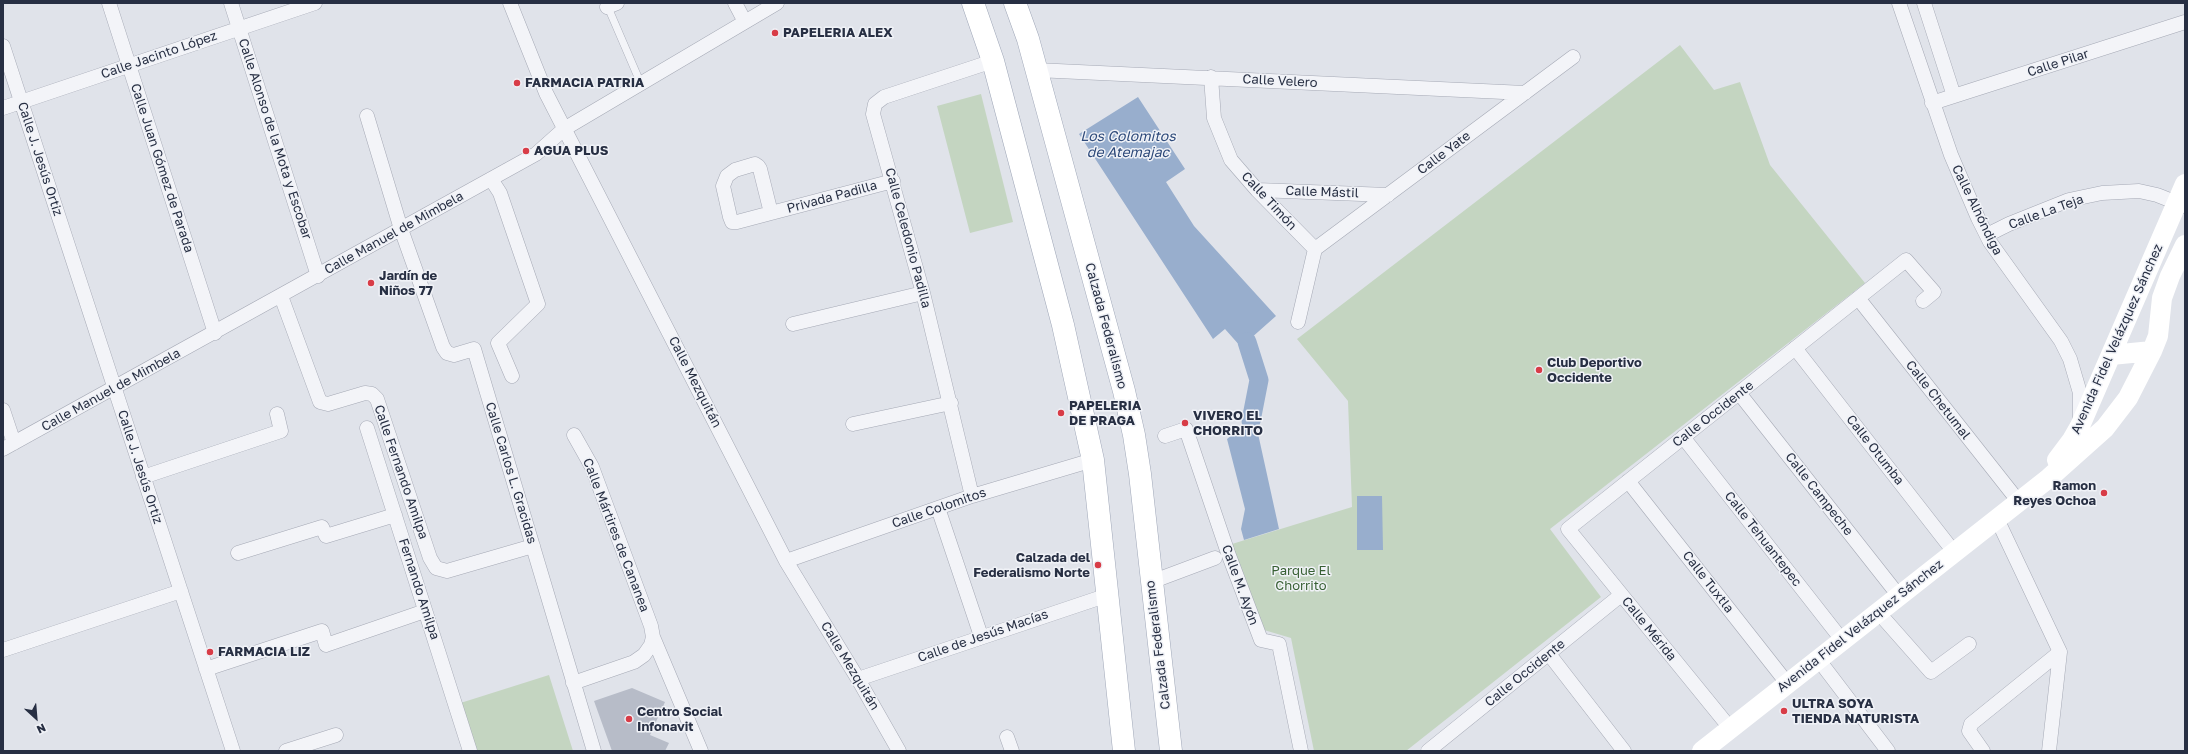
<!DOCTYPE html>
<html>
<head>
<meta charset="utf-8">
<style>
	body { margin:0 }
	#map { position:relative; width:2188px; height:754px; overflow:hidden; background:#e0e3ea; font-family:"Golos Text",sans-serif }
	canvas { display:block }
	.frame { position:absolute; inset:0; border:4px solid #272f43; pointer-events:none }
	.north { position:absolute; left:16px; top:698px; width:40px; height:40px; -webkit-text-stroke:3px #f0f2f7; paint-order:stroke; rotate:154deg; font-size:11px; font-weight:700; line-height:16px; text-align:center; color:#272f43 }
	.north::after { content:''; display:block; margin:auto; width:14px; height:18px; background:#272f43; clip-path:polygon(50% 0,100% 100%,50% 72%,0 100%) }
</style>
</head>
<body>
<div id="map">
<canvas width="2188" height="754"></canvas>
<div class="frame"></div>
<div class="north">N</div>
</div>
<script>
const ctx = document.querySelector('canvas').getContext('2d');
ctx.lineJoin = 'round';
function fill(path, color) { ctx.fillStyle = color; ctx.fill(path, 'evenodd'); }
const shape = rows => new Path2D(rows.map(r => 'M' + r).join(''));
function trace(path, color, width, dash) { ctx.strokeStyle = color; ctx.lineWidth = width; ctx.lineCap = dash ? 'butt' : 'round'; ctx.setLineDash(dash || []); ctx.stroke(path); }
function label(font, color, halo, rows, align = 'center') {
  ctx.font = font + ' "Golos Text",sans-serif'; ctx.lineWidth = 3; ctx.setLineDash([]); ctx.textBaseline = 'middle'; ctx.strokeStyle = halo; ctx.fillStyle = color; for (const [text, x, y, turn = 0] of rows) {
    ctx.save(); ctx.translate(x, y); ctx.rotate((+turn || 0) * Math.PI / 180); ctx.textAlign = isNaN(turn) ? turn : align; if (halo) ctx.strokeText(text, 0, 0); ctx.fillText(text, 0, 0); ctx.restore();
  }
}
fill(shape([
	[1680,45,1714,90,1740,82,1770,165,1865,283,1550,529,1601,597,1406,751,1314,751,1291,638,1264,630,1232,544,1352,507,1348,401,1297,339],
	[981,94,1013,222,970,233,937,106],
	[549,675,573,751,465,751,451,706]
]), '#c4d5c1');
fill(shape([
	[1138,97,1185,169,1166,182,1194,226,1276,316,1241,347,1225,329,1213,339,1079,134],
	[1255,420,1279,529,1244,540,1241,529,1245,509,1227,439,1248,422],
	[1357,496,1382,496,1383,550,1357,550]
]), '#98aecd');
trace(shape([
	[1247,342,1259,380,1251,421]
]), '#98aecd', 19);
fill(shape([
	[632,688,665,702,650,735,669,743,665,751,612,751,594,701]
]), '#b7bcc8');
const lane = shape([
	[607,5,641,84]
]);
const street = shape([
	[109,3,215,333],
	[231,3,318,276],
	[510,3,546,93,786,561,858,679,899,751],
	[735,3,745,22],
	[1899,3,1951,155,1978,218,1990,242,2061,341,2070,359,2080,393,2080,419],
	[1924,3,1954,96],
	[607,7,617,3],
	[3,46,233,751],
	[1036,70,1525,93],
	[1211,77,1214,118,1231,160,1257,190,1315,249],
	[1932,103,2185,22],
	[3,108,315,3],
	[367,116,401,229,443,347,447,353,454,355,474,349,594,751],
	[491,179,500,193,538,304,498,343,512,376],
	[1257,190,1388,195],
	[771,213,760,169,758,166,755,164,735,170,727,176,723,186,730,217,732,222,737,222,771,213,893,181],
	[1987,235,2009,224,2069,200,2102,193,2139,191,2157,195,2185,206],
	[1315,249,1573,57],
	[281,296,320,402,328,404,365,393,372,394,377,399,430,558,436,568,447,571,533,546],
	[1858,298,2019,502],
	[1298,322,1315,249],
	[793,324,923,293],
	[1795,348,1954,552],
	[1739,393,1899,596],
	[3,410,14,443],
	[853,424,951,403],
	[367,428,470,751],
	[1165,436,1186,429,1228,553,1261,640,1279,644,1301,751],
	[1683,437,1842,640],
	[3,449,536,154,564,129,777,3],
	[143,477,281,431,277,414],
	[1628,481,1787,683],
	[972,496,923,293,873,114,875,104,884,97,993,61],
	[938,508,981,636],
	[1997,519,2060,652,2049,751],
	[238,553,322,527,326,536,395,515],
	[786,561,972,496,1093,460],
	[1151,582,1215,558],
	[1878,612,1931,672,1969,644],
	[653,637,701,751],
	[3,650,181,591],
	[1549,654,1624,751],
	[1818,659,1888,751],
	[206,669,322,631,326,645,425,611],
	[858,679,1108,595],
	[573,683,634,662,644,655,651,645,653,637,651,626,592,467,574,435],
	[1730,728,1568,529,1906,260,1934,292,1923,301],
	[1007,737,1012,751],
	[286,751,336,735],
	[1428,751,1621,595],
	[1983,751,1969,731,1971,724,2060,652]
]);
const primary = shape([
	[973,3,993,61,1063,325,1093,460,1124,751],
	[1015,3,1028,39,1124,391,1134,435,1140,474,1171,751]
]);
trace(lane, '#a5a9b5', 8);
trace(street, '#a5a9b5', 15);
trace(primary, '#9ea6b7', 23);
trace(lane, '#f3f4f8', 7);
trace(street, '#f3f4f8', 14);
trace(shape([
	[2111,355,2152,351],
	[2057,460,2072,440,2080,426,2185,184],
	[1702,751,2049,478,2105,428,2128,398,2152,351,2158,336,2162,298,2170,276,2185,245]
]), '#fff', 20);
trace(primary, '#fff', 22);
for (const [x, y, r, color] of [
	[775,33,4,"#d83c47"],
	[517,83,4,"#d83c47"],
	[526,151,4,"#d83c47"],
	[371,283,4,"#d83c47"],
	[1539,370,4,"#d83c47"],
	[1061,413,4,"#d83c47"],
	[1185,423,4,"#d83c47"],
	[2104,493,4,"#d83c47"],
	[1098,565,4,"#d83c47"],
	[210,652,4,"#d83c47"],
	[1784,711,4,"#d83c47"],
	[629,719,4,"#d83c47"]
]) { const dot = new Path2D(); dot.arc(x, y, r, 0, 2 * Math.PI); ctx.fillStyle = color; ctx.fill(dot); trace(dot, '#f0f2f7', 1.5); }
label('bold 13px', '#272f43', '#f0f2f7', [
	["PAPELERIA ALEX",783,33],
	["FARMACIA PATRIA",525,83],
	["AGUA PLUS",534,151],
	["Jardín de",379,276],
	["Niños 77",379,291],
	["Club Deportivo",1547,363],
	["Occidente",1547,378],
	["PAPELERIA",1069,406],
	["DE PRAGA",1069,421],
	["VIVERO EL",1193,416],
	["CHORRITO",1193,431],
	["Ramon",2096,486,"right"],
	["Reyes Ochoa",2096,501,"right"],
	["Calzada del",1090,558,"right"],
	["Federalismo Norte",1090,573,"right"],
	["FARMACIA LIZ",218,652],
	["ULTRA SOYA",1792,704],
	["TIENDA NATURISTA",1792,719],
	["Centro Social",637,712],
	["Infonavit",637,727]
], 'left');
label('13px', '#272f43', '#f0f2f7', [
	["Calle Jacinto López",159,55,-19],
	["Calle Pilar",2058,63,-18],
	["Calle Velero",1280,81,3],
	["Calle Alonso de la Mota y Escobar",275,139,72],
	["Calle Yate",1444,153,-37],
	["Calle J. Jesús Ortiz",40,159,72],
	["Calle Juan Gómez de Parada",162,168,72],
	["Calle Mástil",1322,192,2],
	["Privada Padilla",832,197,-15],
	["Calle Timón",1269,201,47],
	["Calle Alhóndiga",1977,210,64],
	["Calle La Teja",2046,212,-20],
	["Calle Manuel de Mimbela",394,233,-29],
	["Calle Celedonio Padilla",908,238,75],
	["Calzada Federalismo",1106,326,75],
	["Avenida Fidel Velázquez Sánchez",2117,339,-66],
	["Calle Mezquitán",695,382,63],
	["Calle Manuel de Mimbela",111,390,-29],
	["Calle Chetumal",1938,400,52],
	["Calle Occidente",1713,414,-38],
	["Calle Otumba",1875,450,52],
	["Calle J. Jesús Ortiz",140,467,72],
	["Calle Fernando Amilpa",401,472,71],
	["Calle Carlos L. Gracidas",511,473,73],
	["Calle Campeche",1819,494,52],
	["Calle Colomitos",939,508,-19],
	["Calle Mártires de Cananea",616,535,69],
	["Calle Tehuantepec",1763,539,52],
	["Calle Tuxtla",1708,582,52],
	["Calle M. Ayón",1240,585,70],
	["Fernando Amilpa",419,589,72],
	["Avenida Fidel Velázquez Sánchez",1860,626,-38],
	["Calle Mérida",1649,629,51],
	["Calle de Jesús Macías",983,636,-19],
	["Calzada Federalismo",1158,645,-97],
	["Calle Mezquitán",850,666,59],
	["Calle Occidente",1525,673,-39]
]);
label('13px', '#386034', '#f0f2f7', [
	["Parque El",1301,571],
	["Chorrito",1301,586]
]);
label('italic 14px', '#2e4a7a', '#f0f2f7', [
	["Los Colomitos",1128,137],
	["de Atemajac",1128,153]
]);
</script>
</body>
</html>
